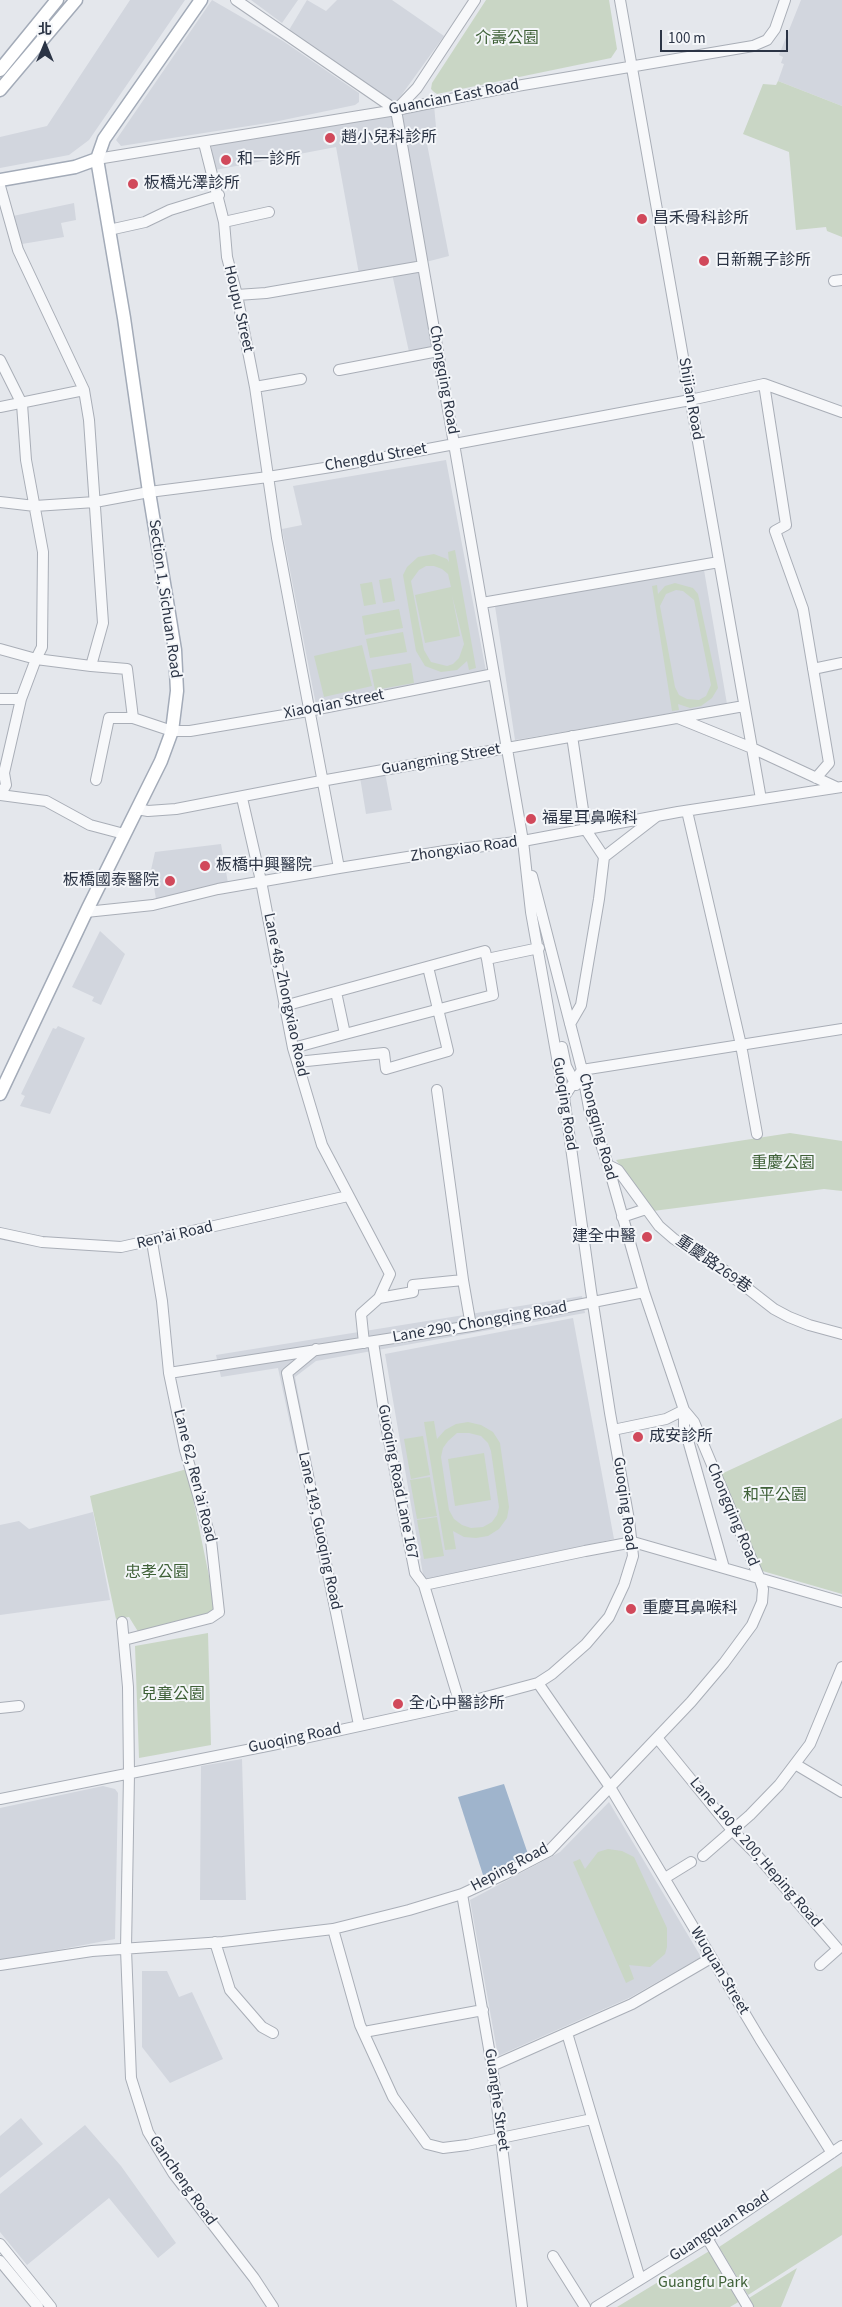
<!DOCTYPE html>
<html>
<head>
<meta charset="utf-8">
<style>
	body { margin:0 }
	#map { position:relative; width:842px; height:2307px; overflow:hidden; background:#e4e7ec; font-family:"Source Sans 3","Noto Sans TC",sans-serif }
	canvas { display:block }
	.north { position:absolute; left:20px; top:20px; width:50px; height:50px; -webkit-text-stroke:4px #f4f6f9; paint-order:stroke; rotate:0deg; font-size:14px; font-weight:700; line-height:20px; text-align:center; color:#2b3445 }
	.north::after { content:''; display:block; margin:auto; width:18px; height:22px; background:#2b3445; clip-path:polygon(50% 0,100% 100%,50% 72%,0 100%) }
	.scale { position:absolute; left:660px; top:30px; width:128px; height:22px; box-sizing:border-box; border:2px solid #2b3445; border-top:0; padding-left:6px; font-size:15px; line-height:18px; white-space:nowrap; color:#2b3445; -webkit-text-stroke:4px #f4f6f9; paint-order:stroke }
</style>
</head>
<body>
<div id="map">
<canvas width="842" height="2307"></canvas>
<div class="north">北</div>
<div class="scale">100 m</div>
</div>
<script>
const ctx = document.querySelector('canvas').getContext('2d');
ctx.lineJoin = 'round';
function fill(path, color) { ctx.fillStyle = color; ctx.fill(path, 'evenodd'); }
const shape = rows => new Path2D(rows.map(r => 'M' + r).join(''));
function trace(path, color, width, dash) { ctx.strokeStyle = color; ctx.lineWidth = width; ctx.lineCap = dash ? 'butt' : 'round'; ctx.setLineDash(dash || []); ctx.stroke(path); }
function label(font, color, halo, rows, align = 'center') {
  ctx.font = font + ' "Source Sans 3","Noto Sans TC",sans-serif'; ctx.lineWidth = 4; ctx.setLineDash([]); ctx.textBaseline = 'middle'; ctx.strokeStyle = halo; ctx.fillStyle = color; for (const [text, x, y, turn = 0] of rows) {
    ctx.save(); ctx.translate(x, y); ctx.rotate((+turn || 0) * Math.PI / 180); ctx.textAlign = isNaN(turn) ? turn : align; if (halo) ctx.strokeText(text, 0, 0); ctx.fillText(text, 0, 0); ctx.restore();
  }
}
fill(shape([
	[130,0,185,0,89,140,69,155,0,168,0,137,47,126],
	[212,0,283,41,359,93,359,102,355,105,274,122,121,146,116,140],
	[251,0,298,0,282,23],
	[307,0,326,11,337,0,392,0,444,36,395,104,289,30],
	[801,0,842,0,842,106,778,81,784,64,781,63,783,57,779,55],
	[434,105,437,138,427,144,449,256,426,262,399,113],
	[393,114,433,348,409,352,391,269,359,274,336,147,215,170,211,145],
	[74,203,76,220,61,223,64,237,22,244,13,216],
	[446,460,486,671,316,705,282,529,302,525,293,486],
	[704,570,727,704,515,740,495,606],
	[385,773,392,810,366,814,360,777],
	[221,844,228,883,156,899,151,870,155,852],
	[100,931,125,954,101,1005,92,1001,94,997,72,987],
	[58,1026,85,1038,50,1114,20,1106,25,1096,21,1094,53,1028,56,1029],
	[582,1296,585,1313,316,1361,295,1377,362,1723,355,1725,278,1368,221,1377,216,1355],
	[573,1318,614,1539,424,1580,385,1354],
	[93,1512,110,1600,0,1615,0,1525,19,1521,29,1529],
	[242,1759,246,1900,200,1900,201,1766],
	[103,1786,115,1789,118,1793,115,1939,0,1961,0,1808],
	[609,1802,701,1957,629,1998,498,2056,470,1900,560,1852],
	[142,1971,167,1971,179,1997,192,1992,223,2059,170,2083,142,2047],
	[21,2118,43,2144,0,2178,0,2136],
	[85,2125,121,2166,176,2243,158,2258,109,2198,27,2265,0,2232,0,2194]
]), '#d2d6de');
fill(shape([
	[486,0,609,0,617,49,611,58,437,94,434,92,431,89,432,83],
	[778,81,842,106,842,237,827,231,826,227,796,230,789,152,743,134,763,84,776,85],
	[455,550,476,668,469,670,467,661,457,670,441,672,425,666,416,651,403,575,407,567,418,557,434,554,447,559,449,562,448,552],
	[426,566,434,566,442,569,448,574,451,587,415,595,425,643,460,636,452,595,464,644,459,658,453,664,447,666,431,662,424,650,411,581,419,570],
	[391,578,395,601,383,603,379,580],
	[372,582,376,604,364,606,360,584],
	[675,583,693,588,698,594,718,688,712,698,701,706,690,708,678,704,679,710,672,711,652,586,657,585,658,594,665,586],
	[676,590,683,591,694,600,711,685,706,696,699,700,687,699,679,695,675,687,660,606,666,594],
	[399,609,403,628,365,635,362,616],
	[403,632,407,652,370,658,366,639],
	[362,645,372,686,324,697,314,656],
	[411,663,414,683,375,690,371,670],
	[790,1133,842,1141,842,1191,824,1189,653,1211,616,1160],
	[842,1418,842,1594,759,1570,719,1475],
	[434,1421,437,1439,445,1430,456,1424,468,1422,481,1425,493,1432,500,1443,509,1507,507,1518,499,1529,488,1536,476,1538,464,1537,453,1531,456,1549,445,1550,424,1422],
	[457,1433,469,1433,481,1436,488,1443,491,1451,499,1507,497,1515,492,1522,483,1527,471,1528,462,1525,454,1519,449,1510,441,1457,443,1448,448,1441],
	[423,1436,430,1475,411,1479,404,1439],
	[484,1453,491,1500,455,1506,448,1459],
	[187,1469,216,1610,210,1623,142,1638,129,1617,116,1619,90,1496],
	[430,1477,437,1516,417,1519,410,1480],
	[437,1517,444,1556,424,1559,417,1520],
	[208,1633,211,1745,139,1758,135,1646],
	[608,1849,622,1851,634,1857,667,1928,667,1947,665,1954,650,1967,629,1965,634,1979,626,1983,573,1862,580,1859,585,1869,598,1852],
	[842,2166,842,2235,748,2295,719,2247],
	[711,2250,740,2301,730,2307,617,2307],
	[797,2268,781,2307,754,2307,749,2298]
]), '#c9d6c5');
fill(shape([
	[504,1784,529,1857,484,1878,458,1797]
]), '#9fb4cc');
const minor = shape([
	[620,0,761,799],
	[396,110,417,88,475,0],
	[204,143,224,222,227,257,237,295,255,387,277,538,339,868],
	[97,159,396,110,505,88,753,46,767,40,775,29,785,0],
	[0,186,18,250,84,390,89,420,103,623,91,666,36,659,42,647,43,552,26,460,22,404,0,360],
	[224,222,269,212],
	[109,230,145,222,170,210,219,195],
	[834,281,842,280],
	[237,295,266,293,423,266],
	[339,370,438,351],
	[764,384,786,525,775,531,803,609,829,763,816,778],
	[255,387,301,379],
	[0,407,84,390],
	[0,502,35,506,95,502,149,492,268,477,337,466,690,400,764,384,842,412],
	[482,603,719,562],
	[0,649,36,659,21,699,4,773,6,785,0,795],
	[91,666,127,669,133,718,172,731,190,731,308,711,494,674],
	[813,669,842,663],
	[0,699,21,699],
	[678,718,752,748,836,787],
	[572,736,586,830,604,857],
	[96,780,109,718,133,718],
	[0,795,46,801,90,825,124,834],
	[242,798,261,881,293,1048,322,1145,390,1274,379,1298],
	[137,809,148,811,176,809,321,781,744,706],
	[687,811,741,1045,757,1134],
	[532,876,582,1070,589,1108,608,1165,644,1292,684,1410,684,1426,724,1568],
	[86,912,153,905,218,889,339,868,445,851,523,841,678,812,842,787],
	[336,992,345,1034,493,995,487,959],
	[284,1006,485,951,487,959,539,948],
	[570,1024,581,1005,599,899,604,857,657,816],
	[562,1047,566,1066,576,1085],
	[293,1048,345,1034],
	[297,1062,384,1053,386,1069,448,1051,428,967],
	[437,1090,463,1280],
	[564,1097,582,1070,842,1029],
	[608,1165,618,1170,659,1226,674,1239,724,1270,774,1309,789,1317,809,1325,842,1334],
	[622,1217,646,1209],
	[0,1233,42,1242,121,1247,348,1196],
	[373,1342,386,1425,415,1573,424,1585,460,1704],
	[364,1343,361,1314,379,1298,413,1292,413,1285,463,1280,471,1326],
	[316,1349,287,1373,359,1725],
	[169,1373,471,1326,644,1292],
	[613,1430,666,1419,684,1410],
	[424,1585,585,1551,633,1542,842,1602],
	[122,1622,128,1687,129,1774,126,1949,131,2078,148,2132,173,2173,254,2278,273,2307],
	[124,1640,210,1618,219,1612,211,1540,185,1450,169,1373,162,1301,152,1242],
	[538,1683,610,1787,760,2039,832,2153],
	[0,1708,19,1706],
	[658,1739,732,1830,755,1853,838,1949,820,1965],
	[795,1764,842,1792],
	[0,1799,272,1745,460,1704,538,1683,552,1674,586,1644,609,1617,624,1585,633,1556,629,1520,610,1413,591,1291,564,1097,531,912,523,841,396,110,236,0],
	[703,1856,750,1815,779,1785,810,1744,842,1667],
	[665,1878,691,1862],
	[462,1894,492,2066,522,2307],
	[333,1929,360,2025,393,2097,427,2144,443,2148,467,2145,592,2119],
	[215,1942,230,1990,262,2027,273,2033],
	[0,1965,92,1951,223,1942,333,1929,409,1910,462,1894,505,1874,549,1851,691,1702,724,1663,752,1625,762,1602,763,1589,759,1577,694,1422,684,1410],
	[364,2032,483,2010],
	[567,2033,640,2279],
	[492,2066,632,2004,711,1958],
	[707,2238,748,2307],
	[0,2244,51,2307],
	[553,2256,585,2307],
	[0,2261,38,2307],
	[596,2307,707,2238,842,2146]
]);
const major = shape([
	[0,70,57,0],
	[0,90,76,0],
	[0,180,75,167,97,159],
	[0,1094,88,908,161,761,172,731,177,691,175,650,149,492,124,318,97,159,104,139,201,0]
]);
trace(minor, '#a9aeb7', 12);
trace(major, '#a3abb8', 15);
trace(minor, '#f7f8fa', 10);
trace(major, '#fff', 12);
for (const [x, y, r, color] of [
	[330,138,6,"#d1495b"],
	[226,160,6,"#d1495b"],
	[133,184,6,"#d1495b"],
	[642,219,6,"#d1495b"],
	[704,261,6,"#d1495b"],
	[531,819,6,"#d1495b"],
	[205,866,6,"#d1495b"],
	[170,881,6,"#d1495b"],
	[647,1237,6,"#d1495b"],
	[638,1437,6,"#d1495b"],
	[631,1609,6,"#d1495b"],
	[398,1704,6,"#d1495b"]
]) { const dot = new Path2D(); dot.arc(x, y, r, 0, 2 * Math.PI); ctx.fillStyle = color; ctx.fill(dot); trace(dot, '#f4f6f9', 2); }
label('16px', '#3f6138', '#f4f6f9', [
	["介壽公園",507,39],
	["重慶公園",783,1164],
	["和平公園",775,1496],
	["忠孝公園",157,1573],
	["兒童公園",173,1695],
	["Guangfu Park",703,2283]
]);
label('16px', '#2b3445', '#f4f6f9', [
	["Guancian East Road",454,98,-11],
	["Houpu Street",238,309,77],
	["Chongqing Road",443,380,80],
	["Shijian Road",690,399,80],
	["Chengdu Street",376,458,-10],
	["Section 1, Sichuan Road",164,599,82],
	["Xiaoqian Street",334,705,-11],
	["Guangming Street",441,760,-10],
	["Zhongxiao Road",464,850,-8],
	["Lane 48, Zhongxiao Road",285,995,78],
	["Guoqing Road",564,1104,81],
	["Chongqing Road",597,1127,75],
	["Ren’ai Road",175,1236,-13],
	["重慶路269巷",713,1265,35],
	["Lane 290, Chongqing Road",480,1323,-10],
	["Lane 62, Ren’ai Road",194,1476,76],
	["Guoqing Road Lane 167",397,1482,79],
	["Guoqing Road",624,1504,82],
	["Chongqing Road",732,1515,67],
	["Lane 149, Guoqing Road",319,1531,78],
	["Guoqing Road",295,1739,-12],
	["Lane 190 & 200, Heping Road",755,1853,49],
	["Heping Road",510,1868,-28],
	["Wuquan Street",719,1971,59],
	["Guanghe Street",496,2100,82],
	["Gancheng Road",182,2181,55],
	["Guangquan Road",720,2227,-33]
]);
label('16px', '#2b3445', '#f4f6f9', [
	["趙小兒科診所",341,138],
	["和一診所",237,160],
	["板橋光澤診所",144,184],
	["昌禾骨科診所",653,219],
	["日新親子診所",715,261],
	["福星耳鼻喉科",542,819],
	["板橋中興醫院",216,866],
	["板橋國泰醫院",159,881,"right"],
	["建全中醫",636,1237,"right"],
	["成安診所",649,1437],
	["重慶耳鼻喉科",642,1609],
	["全心中醫診所",409,1704]
], 'left');
</script>
</body>
</html>
